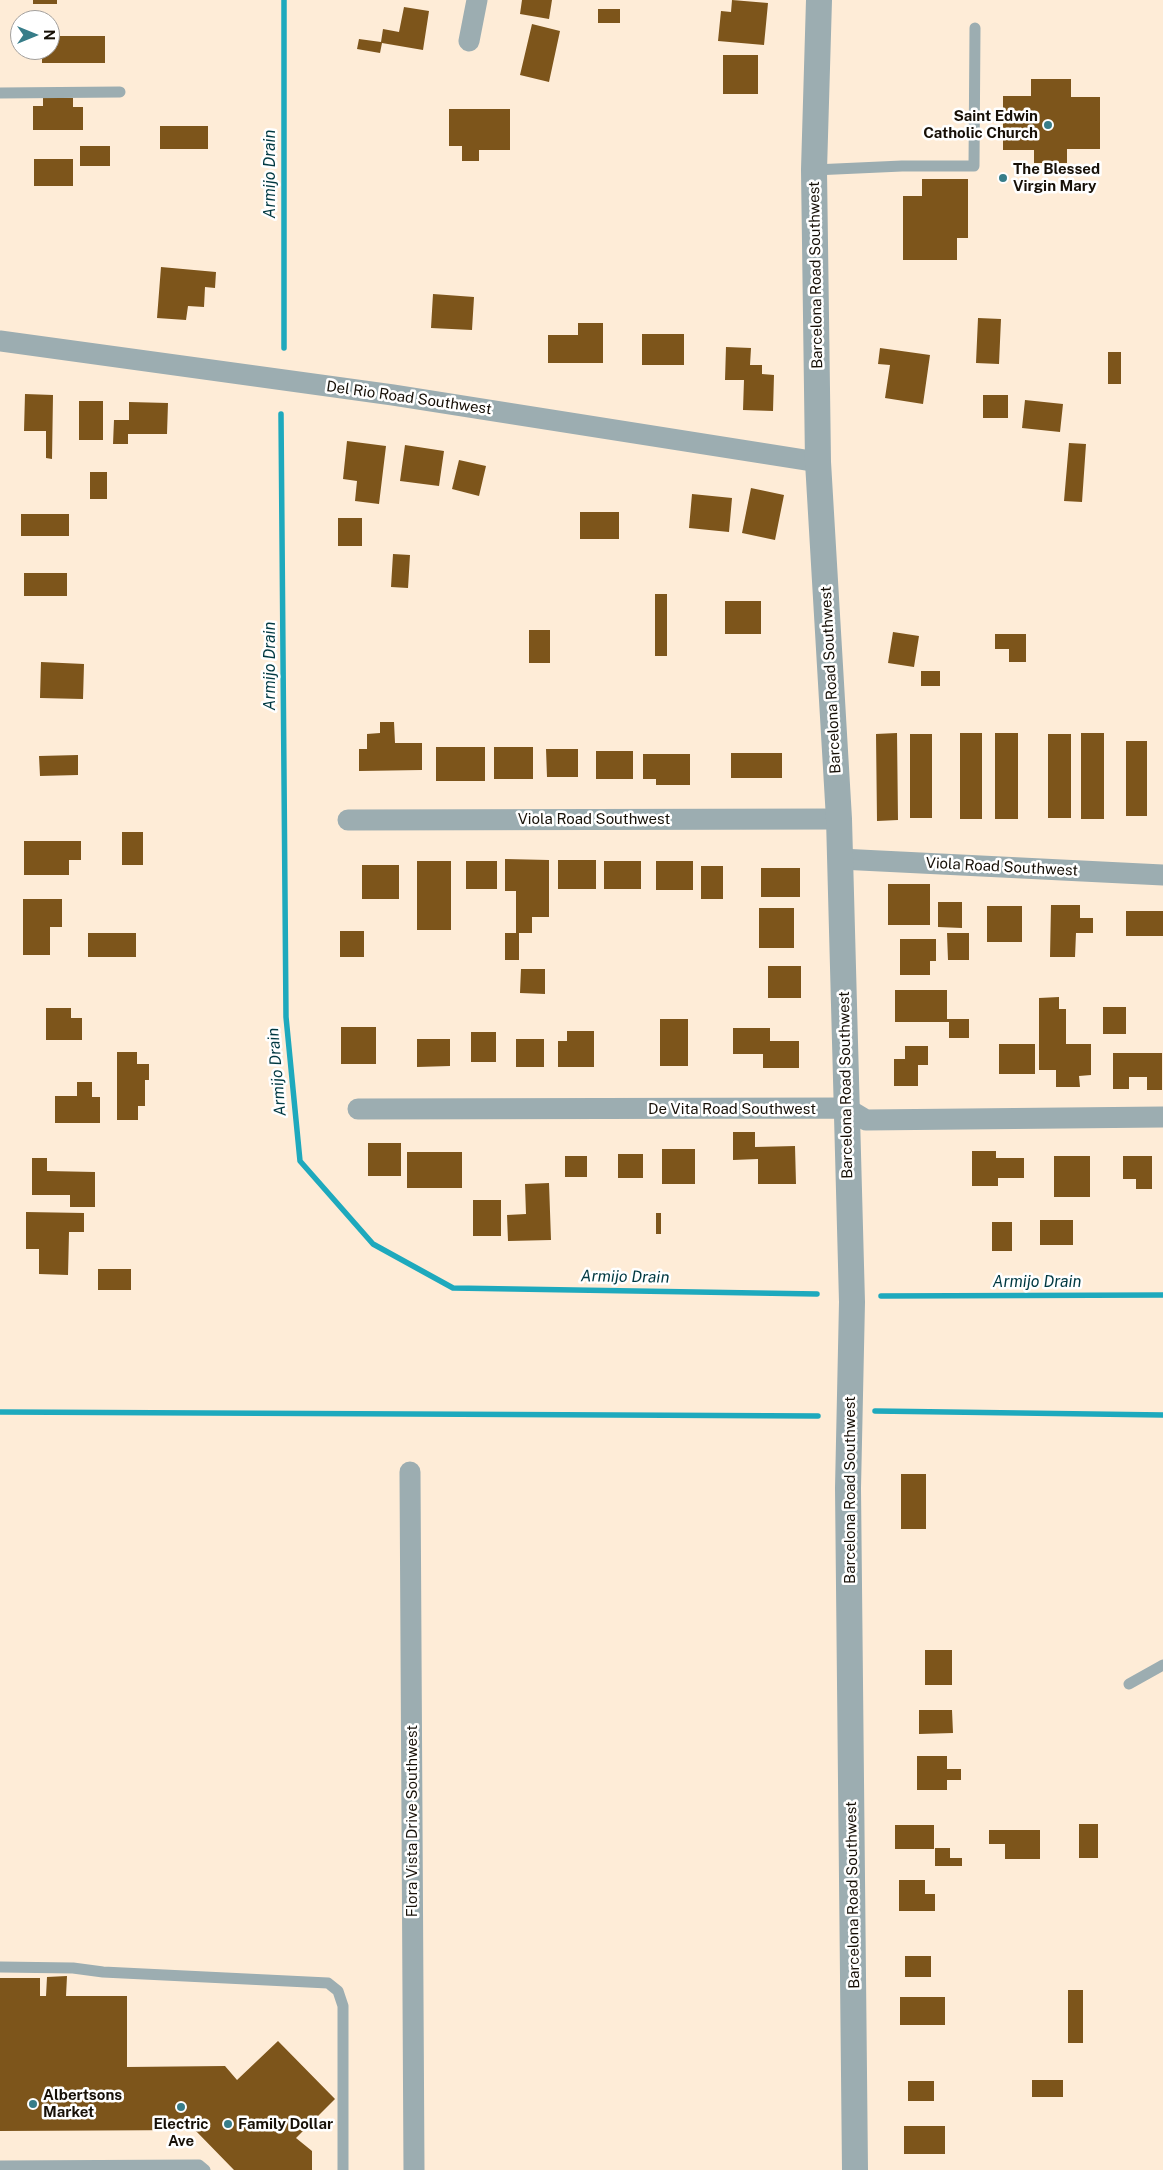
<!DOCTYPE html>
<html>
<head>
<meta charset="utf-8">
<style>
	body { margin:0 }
	#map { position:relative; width:1163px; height:2170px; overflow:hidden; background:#feecd7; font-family:"Public Sans",sans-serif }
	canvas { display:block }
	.north { position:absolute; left:10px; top:10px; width:50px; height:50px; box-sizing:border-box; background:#fff; border:1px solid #a29f9c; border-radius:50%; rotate:90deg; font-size:14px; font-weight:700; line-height:20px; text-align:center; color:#171007 }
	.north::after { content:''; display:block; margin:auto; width:18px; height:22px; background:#377d89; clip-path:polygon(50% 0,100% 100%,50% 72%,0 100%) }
</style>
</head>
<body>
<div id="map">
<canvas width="1163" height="2170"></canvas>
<div class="north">N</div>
</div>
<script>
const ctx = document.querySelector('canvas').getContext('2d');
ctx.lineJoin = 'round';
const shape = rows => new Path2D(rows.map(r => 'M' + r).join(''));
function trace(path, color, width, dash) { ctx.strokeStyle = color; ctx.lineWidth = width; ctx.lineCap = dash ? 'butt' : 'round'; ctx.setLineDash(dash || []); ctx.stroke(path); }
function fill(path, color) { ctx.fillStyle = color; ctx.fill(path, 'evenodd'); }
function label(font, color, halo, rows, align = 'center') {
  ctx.font = font + ' "Public Sans",sans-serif'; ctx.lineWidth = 5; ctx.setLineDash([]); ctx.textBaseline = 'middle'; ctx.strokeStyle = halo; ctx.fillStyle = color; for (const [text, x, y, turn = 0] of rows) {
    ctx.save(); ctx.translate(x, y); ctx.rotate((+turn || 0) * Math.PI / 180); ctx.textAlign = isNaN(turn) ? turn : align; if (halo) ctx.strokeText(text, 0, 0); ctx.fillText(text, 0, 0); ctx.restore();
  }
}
trace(shape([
	[284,348,284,0],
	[281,414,286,1017,300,1161,373,1244,453,1288,817,1294],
	[881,1296,1163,1295],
	[875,1411,1163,1415],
	[0,1412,818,1416]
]), '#1ea9bd', 5.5);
fill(shape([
	[33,0,57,0,57,4,33,4],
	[522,0,552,0,549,19,520,14],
	[732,0,768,3,764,45,718,41,721,11,731,12],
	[404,7,429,11,423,50,382,43,380,53,357,49,359,39,381,42,383,29,399,32],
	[598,9,620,9,620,23,598,23],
	[532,24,560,31,549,82,520,75],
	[50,36,105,36,105,63,42,63,42,50,50,50],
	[723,55,758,55,758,94,723,94],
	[1031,79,1071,79,1071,97,1100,97,1100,149,1067,149,1067,163,1034,163,1034,150,1003,150,1003,96,1031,96],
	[43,98,73,98,73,107,83,107,83,130,33,130,33,106,43,106],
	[449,109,510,109,510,150,479,150,479,161,462,161,462,146,449,146],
	[160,126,208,126,208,149,160,149],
	[80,146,110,146,110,166,80,166],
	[34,159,73,159,73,186,34,186],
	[922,179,968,179,968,238,957,238,957,260,903,260,903,196,922,196],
	[161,267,216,272,215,288,205,287,204,307,188,306,186,320,157,318],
	[433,294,474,297,472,330,431,328],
	[978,318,1001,319,999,364,976,363],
	[578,323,603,323,603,363,548,363,548,335,578,335],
	[642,334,684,334,684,365,642,365],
	[726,347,751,348,750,365,762,365,762,374,774,375,773,411,743,410,744,380,725,380],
	[880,348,930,355,923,404,885,398,890,365,878,364],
	[1108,352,1121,352,1121,384,1108,384],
	[25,394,53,395,52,459,46,458,46,431,24,431],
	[983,395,1008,395,1008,418,983,418],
	[1025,400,1063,404,1060,432,1022,428],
	[79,401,103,401,103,440,79,440],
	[129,402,168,403,167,434,128,434,128,444,113,444,114,420,129,420],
	[347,441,386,446,379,504,355,501,357,481,343,479],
	[1069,443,1086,444,1082,502,1064,501],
	[405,445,444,451,439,486,400,481],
	[459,460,486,466,479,496,452,489],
	[90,472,107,472,107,499,90,499],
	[751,488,784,495,775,540,742,533],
	[692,494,732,498,729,532,689,528],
	[580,512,619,512,619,539,580,539],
	[21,514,69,514,69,536,21,536],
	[338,518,362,518,362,546,338,546],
	[393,554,410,555,408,588,391,587],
	[24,573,67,573,67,596,24,596],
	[655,594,667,594,667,656,655,656],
	[725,601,761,601,761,634,725,634],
	[529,630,550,630,550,663,529,663],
	[893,632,919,636,914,667,888,663],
	[995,634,1026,634,1026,662,1009,662,1009,649,995,649],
	[41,662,84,664,83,699,40,698],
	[921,671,940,671,940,686,921,686],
	[380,722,394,722,395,743,422,743,422,770,359,771,359,749,367,749,367,734,380,733],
	[897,733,898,820,877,821,876,734],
	[960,733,982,733,982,819,960,819],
	[995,733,1018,733,1018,819,995,819],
	[1081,733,1104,733,1104,819,1081,819],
	[910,734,932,734,932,818,910,818],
	[1048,734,1071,734,1071,818,1048,818],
	[1126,741,1147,741,1147,816,1126,816],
	[436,747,485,747,485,781,436,781],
	[494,747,533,747,533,779,494,779],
	[546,749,578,749,578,777,547,777],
	[596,751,633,751,633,779,596,779],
	[731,753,782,753,782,778,731,778],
	[643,754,690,754,690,785,656,785,656,779,643,779],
	[78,755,78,775,40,776,39,756],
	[122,832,143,832,143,865,122,865],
	[24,841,81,841,81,860,69,860,69,875,24,875],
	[505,859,549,860,549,917,532,917,532,933,519,933,519,960,505,960,505,933,516,933,516,891,505,891],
	[558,860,596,860,596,889,558,889],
	[417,861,451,861,451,930,417,930],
	[466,861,497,861,497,889,466,889],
	[604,861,641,861,641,889,604,889],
	[656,861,693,861,693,890,656,890],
	[362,865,399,865,399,899,362,899],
	[701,866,723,866,723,899,701,899],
	[761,868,800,868,800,897,761,897],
	[888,884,930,884,930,925,888,925],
	[23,899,62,899,62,927,50,927,50,955,23,955],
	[938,902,962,902,962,928,938,927],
	[1051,905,1080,905,1080,918,1093,918,1093,933,1076,933,1075,957,1050,957],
	[987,906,1022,906,1022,942,987,942],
	[759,908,794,908,794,948,759,948],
	[1126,911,1163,911,1163,936,1126,936],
	[340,931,364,931,364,957,340,957],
	[88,933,136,933,136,957,88,957],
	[947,933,969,933,969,960,948,960],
	[900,939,936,939,936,961,930,961,930,975,900,975],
	[768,966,801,966,801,998,768,998],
	[521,969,545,969,545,994,520,993],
	[895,990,947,990,947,1019,969,1019,969,1038,949,1038,949,1022,895,1022],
	[1059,997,1059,1009,1066,1009,1066,1044,1091,1044,1091,1075,1079,1076,1080,1087,1056,1087,1056,1070,1039,1070,1039,998],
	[1103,1007,1126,1007,1126,1034,1103,1034],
	[46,1008,71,1008,71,1018,82,1018,82,1040,46,1040],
	[660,1019,688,1019,688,1066,660,1066],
	[341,1027,376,1027,376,1064,341,1064],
	[733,1028,770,1028,770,1041,799,1041,799,1068,763,1068,763,1054,733,1054],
	[567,1031,594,1031,594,1067,558,1067,558,1041,567,1041],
	[471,1032,496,1032,496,1062,471,1062],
	[417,1039,450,1039,450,1066,417,1067],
	[516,1039,544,1039,544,1067,516,1067],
	[999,1044,1035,1044,1035,1074,999,1074],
	[905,1046,928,1046,928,1065,918,1065,918,1086,894,1086,894,1059,905,1059],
	[117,1052,137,1052,137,1064,149,1064,149,1080,145,1080,145,1106,138,1106,138,1120,117,1120],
	[1113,1053,1162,1053,1162,1090,1147,1090,1147,1077,1129,1077,1129,1089,1113,1089],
	[77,1082,92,1082,92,1097,100,1097,100,1123,55,1123,55,1096,77,1096],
	[733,1132,755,1132,755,1147,795,1146,796,1184,758,1184,758,1159,733,1160],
	[368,1143,401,1143,401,1176,368,1176],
	[662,1149,695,1149,695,1184,662,1184],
	[972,1151,996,1151,996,1158,1024,1158,1024,1178,998,1178,998,1186,972,1186],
	[407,1152,462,1152,462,1188,407,1188],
	[618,1154,643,1154,643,1178,618,1178],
	[565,1156,587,1156,587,1177,565,1177],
	[1054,1156,1090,1156,1090,1197,1054,1197],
	[1123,1156,1152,1156,1152,1189,1136,1189,1136,1179,1123,1179],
	[32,1158,47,1158,47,1171,95,1172,95,1207,70,1207,70,1195,32,1195],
	[549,1183,551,1240,508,1241,507,1215,526,1214,525,1184],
	[473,1200,501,1200,501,1236,473,1236],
	[26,1212,84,1213,84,1232,69,1232,68,1275,39,1274,39,1249,26,1249],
	[656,1213,661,1213,661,1234,656,1234],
	[1040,1220,1073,1220,1073,1245,1040,1245],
	[992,1222,1012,1222,1012,1251,992,1251],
	[98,1269,131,1269,131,1290,98,1290],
	[901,1474,926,1474,926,1529,901,1529],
	[925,1650,952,1650,952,1685,925,1685],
	[919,1710,952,1710,953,1733,919,1734],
	[917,1756,947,1756,947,1769,961,1769,961,1780,947,1780,947,1790,917,1790],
	[1079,1824,1098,1824,1098,1858,1079,1858],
	[895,1825,934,1825,934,1849,895,1849],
	[989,1830,1040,1830,1040,1859,1005,1859,1005,1844,989,1844],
	[935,1848,950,1848,950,1858,962,1858,962,1866,935,1866],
	[899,1880,925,1880,925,1894,935,1894,935,1911,899,1911],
	[905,1956,931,1956,931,1977,905,1977],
	[67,1976,66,1996,127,1996,127,2067,225,2066,237,2080,278,2041,335,2099,296,2138,312,2151,312,2170,234,2170,195,2130,0,2131,0,1978,40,1978,40,1996,46,1996,47,1977],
	[1068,1990,1083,1990,1083,2043,1068,2043],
	[900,1997,945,1997,945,2025,900,2025],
	[1032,2080,1063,2080,1063,2097,1032,2097],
	[908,2081,934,2081,934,2101,908,2101],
	[904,2126,945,2126,945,2154,904,2154]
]), '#7d551b');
trace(shape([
	[0,93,120,92],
	[814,170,902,166,974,166,975,28],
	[1129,1684,1163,1665],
	[0,1967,73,1968,103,1972,328,1983,338,1991,343,2006,343,2170],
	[0,2166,199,2165,205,2170]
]), '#9cadb1', 11);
trace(shape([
	[469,41,477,0],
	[0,341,393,395,818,462],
	[348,820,839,819],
	[840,859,1163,875],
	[358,1109,846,1108,866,1120,1163,1117],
	[410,1472,414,2170]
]), '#9cadb1', 21);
trace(shape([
	[819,0,814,170,818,462,839,819,852,1302,848,1488,855,2170]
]), '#9cadb1', 26);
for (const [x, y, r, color] of [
	[1048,125,5,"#377d89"],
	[1003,178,5,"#377d89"],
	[33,2104,5,"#377d89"],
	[181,2107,5,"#377d89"],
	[228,2124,5,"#377d89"]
]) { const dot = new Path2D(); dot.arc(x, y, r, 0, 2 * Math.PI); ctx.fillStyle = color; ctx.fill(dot); trace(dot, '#fff', 2); }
label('bold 15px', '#171007', '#fff', [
	["Saint Edwin",1038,116,"right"],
	["Catholic Church",1038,133,"right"],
	["The Blessed",1013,169],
	["Virgin Mary",1013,186],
	["Albertsons",43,2095],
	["Market",43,2112],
	["Electric",181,2124,"center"],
	["Ave",181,2141,"center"],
	["Family Dollar",238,2124]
], 'left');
label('15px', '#171007', '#fff', [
	["Barcelona Road Southwest",816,275,-91],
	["Del Rio Road Southwest",409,398,8],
	["Barcelona Road Southwest",831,680,-93],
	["Viola Road Southwest",594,819],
	["Viola Road Southwest",1002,867,3],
	["Barcelona Road Southwest",846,1085,-91],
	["De Vita Road Southwest",732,1109],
	["Barcelona Road Southwest",850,1490,-90],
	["Flora Vista Drive Southwest",412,1821,-90],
	["Barcelona Road Southwest",853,1895,-91]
]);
label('italic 16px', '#003942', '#fff', [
	["Armijo Drain",270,174,-90],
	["Armijo Drain",270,666,-90],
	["Armijo Drain",277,1072,-95],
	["Armijo Drain",625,1277,1],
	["Armijo Drain",1037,1282]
]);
</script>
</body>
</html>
